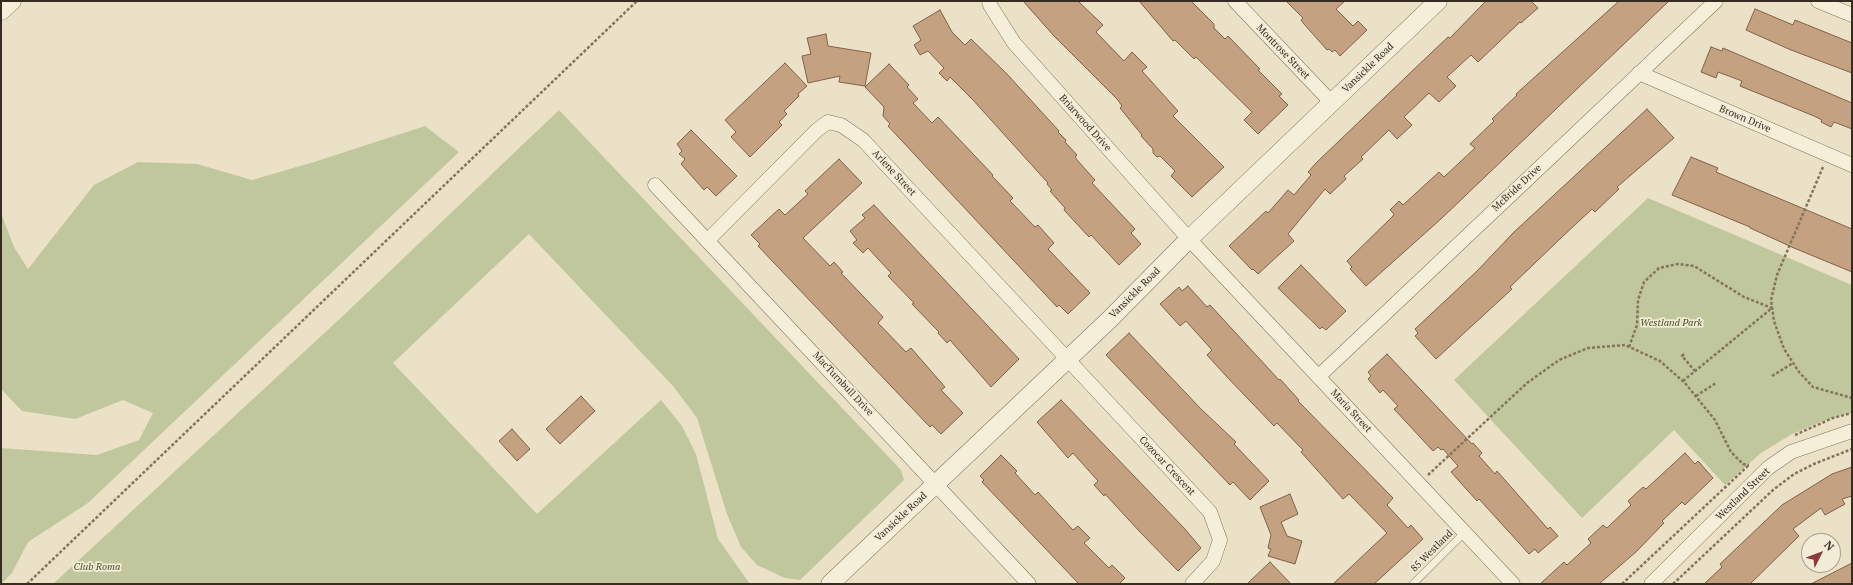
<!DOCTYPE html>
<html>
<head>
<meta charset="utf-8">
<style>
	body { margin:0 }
	#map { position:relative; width:1853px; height:585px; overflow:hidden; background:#eae1c7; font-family:"PT Serif",serif }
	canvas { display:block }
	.frame { position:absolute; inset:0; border:2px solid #362c21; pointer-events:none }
	.north { position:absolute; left:1801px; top:533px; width:40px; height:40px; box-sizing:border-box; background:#f2ebd6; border:1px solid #a79f8e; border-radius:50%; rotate:48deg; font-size:11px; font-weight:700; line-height:16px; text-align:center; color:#362c21 }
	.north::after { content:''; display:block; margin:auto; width:14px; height:18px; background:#8d3935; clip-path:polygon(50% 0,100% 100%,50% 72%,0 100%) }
</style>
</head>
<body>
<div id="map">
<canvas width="1853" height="585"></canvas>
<div class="frame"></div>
<div class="north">N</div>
</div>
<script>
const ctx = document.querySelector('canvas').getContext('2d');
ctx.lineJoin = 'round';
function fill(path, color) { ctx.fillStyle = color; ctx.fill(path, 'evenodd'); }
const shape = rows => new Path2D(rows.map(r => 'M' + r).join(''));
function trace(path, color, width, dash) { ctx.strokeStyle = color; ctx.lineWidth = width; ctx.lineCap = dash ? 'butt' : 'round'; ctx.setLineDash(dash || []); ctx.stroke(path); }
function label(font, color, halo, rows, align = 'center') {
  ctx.font = font + ' "PT Serif",serif'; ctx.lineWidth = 3.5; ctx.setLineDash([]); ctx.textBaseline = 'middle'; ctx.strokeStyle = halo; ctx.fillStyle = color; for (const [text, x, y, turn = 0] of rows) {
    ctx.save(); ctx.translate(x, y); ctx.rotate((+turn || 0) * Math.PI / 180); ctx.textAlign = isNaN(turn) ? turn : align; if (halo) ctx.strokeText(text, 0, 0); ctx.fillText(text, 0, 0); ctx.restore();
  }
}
fill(shape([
	[559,110,901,470,904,480,800,580,785,578,757,565,741,547,727,514,697,418,673,386,529,234,393,363,537,514,661,400,682,426,696,454,718,539,750,584,53,584,346,313],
	[425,126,459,152,88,503,28,542,12,573,1,584,1,448,97,455,139,440,153,413,123,400,75,419,22,411,1,389,1,213,14,247,28,269,94,185,138,162,197,164,252,180,314,162],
	[1648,198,1852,285,1852,412,1823,421,1792,434,1761,453,1725,485,1674,430,1582,518,1454,380]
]), '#c0c79c');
const building = shape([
	[1023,1,1078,1,1103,25,1096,32,1124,61,1132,52,1147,67,1142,71,1178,111,1173,116,1224,167,1192,197,1171,176,1175,171,1160,156,1157,157,1153,153,1153,149,1141,136,1142,135,1120,108,1122,106,1117,99,1054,36,1023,1],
	[1139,1,1191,1,1214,24,1214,28,1225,39,1228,36,1260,69,1258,70,1282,94,1279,96,1288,105,1258,134,1244,120,1252,112,1196,57,1194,59,1175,40,1173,41,1139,1],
	[1286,1,1345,1,1336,9,1353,26,1358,21,1367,30,1340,56,1335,50,1332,52,1329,49,1327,50,1304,24,1301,20,1303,18,1286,1],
	[1486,1,1531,1,1538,8,1521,23,1520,22,1478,62,1471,55,1447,77,1456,86,1439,102,1429,93,1404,117,1412,125,1397,139,1389,130,1361,157,1363,159,1344,176,1346,179,1330,194,1325,189,1288,234,1294,241,1258,274,1253,269,1252,270,1229,246,1266,211,1268,213,1288,190,1294,195,1311,175,1308,172,1317,162,1430,54,1448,37,1450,38,1486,1],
	[1619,1,1669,1,1442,218,1366,286,1350,269,1352,267,1347,261,1393,216,1394,214,1390,210,1399,201,1403,205,1439,172,1444,177,1475,148,1470,144,1494,121,1492,119,1517,95,1516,94,1619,1],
	[1755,9,1793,25,1795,20,1852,43,1852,73,1791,50,1746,30,1755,9],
	[940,10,952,32,965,45,971,39,1007,74,1059,131,1058,132,1066,140,1065,142,1077,155,1075,157,1078,161,1095,180,1092,183,1135,229,1131,233,1141,244,1119,265,1091,235,1089,237,1064,210,1065,208,1050,191,1052,190,1047,184,1048,183,973,100,950,77,947,81,939,73,944,68,928,51,920,55,914,45,921,40,913,26,940,10],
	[826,34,828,46,871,53,865,86,839,82,840,76,808,83,802,56,811,54,807,38,826,34],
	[1711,47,1722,51,1723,48,1744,57,1852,103,1852,129,1834,122,1831,127,1821,122,1822,120,1814,116,1740,86,1742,81,1718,72,1716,78,1701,72,1711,47],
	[785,63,807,86,798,94,799,96,784,111,787,114,779,122,782,125,750,157,731,137,736,132,725,120,785,63],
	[889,64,909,85,907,87,918,99,913,103,932,123,938,117,993,175,992,176,1013,198,1010,201,1035,227,1038,225,1054,243,1048,249,1090,293,1068,314,1059,305,1057,307,888,126,890,124,883,116,884,107,865,87,889,64],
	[1647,109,1674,138,1617,187,1619,189,1595,212,1592,209,1562,237,1510,287,1512,289,1436,359,1415,336,1418,333,1415,329,1477,271,1514,232,1647,109],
	[691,130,737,176,716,196,707,187,704,190,681,164,685,159,679,154,682,151,677,144,691,130],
	[1691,157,1718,168,1716,172,1852,229,1852,272,1794,248,1750,228,1750,227,1672,195,1691,157],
	[839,159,862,183,803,238,830,266,834,262,843,272,841,273,883,317,878,323,906,352,911,348,945,387,941,390,963,413,941,434,932,425,930,427,909,405,758,246,760,244,751,235,779,209,785,215,808,194,805,191,839,159],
	[874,205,1019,359,991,387,950,340,947,343,938,333,939,332,912,304,914,303,888,276,891,273,868,248,863,253,853,243,857,240,850,231,865,218,862,215,874,205],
	[1301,265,1346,311,1326,330,1322,327,1320,329,1278,288,1301,265],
	[1188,286,1207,307,1210,305,1279,380,1280,379,1299,400,1298,401,1393,498,1387,505,1408,528,1411,525,1423,539,1374,584,1333,584,1387,533,1349,494,1343,499,1301,452,1303,450,1277,423,1274,426,1227,377,1207,355,1212,350,1186,321,1180,326,1160,304,1179,287,1182,291,1188,286],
	[1129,333,1201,409,1236,442,1234,444,1269,481,1250,500,1233,482,1230,485,1106,355,1129,333],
	[1387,354,1472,444,1473,443,1482,453,1479,456,1495,474,1497,471,1548,529,1550,527,1558,536,1538,553,1535,549,1529,554,1479,499,1477,501,1451,472,1458,466,1443,449,1441,450,1438,447,1433,451,1394,409,1398,406,1383,390,1380,393,1368,379,1371,376,1368,372,1387,354],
	[581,396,595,411,560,444,546,429,581,396],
	[1061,400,1184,528,1201,548,1178,571,1140,532,1105,494,1104,496,1094,485,1098,481,1073,453,1068,458,1037,422,1061,400],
	[512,429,530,449,517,461,499,441,512,429],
	[1685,453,1695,464,1698,461,1713,478,1685,505,1682,502,1662,521,1664,523,1637,551,1599,584,1540,584,1564,562,1567,565,1591,543,1588,539,1603,525,1607,528,1631,505,1628,501,1643,487,1646,489,1685,453],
	[1001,455,1017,471,1015,473,1035,495,1038,492,1073,530,1078,526,1090,538,1084,543,1109,568,1112,565,1125,578,1119,584,1079,584,982,482,984,480,980,476,1001,455],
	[1852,467,1852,496,1842,499,1845,504,1825,515,1821,508,1793,529,1799,536,1750,584,1704,584,1722,567,1720,564,1782,505,1832,474,1852,467],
	[1290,494,1298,514,1281,522,1287,536,1302,541,1295,564,1268,556,1271,549,1268,548,1271,535,1260,507,1290,494],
	[1270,562,1291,584,1247,584,1270,562],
	[1852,563,1852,584,1811,584,1852,563]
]);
fill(building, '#c4a181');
trace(building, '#816147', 1);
const service = shape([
	[1413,584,1465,532]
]);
const minor = shape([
	[989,1,990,5,1014,43,1189,239,1513,584],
	[1235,1,1332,103],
	[1818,1,1852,15],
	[1639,73,1852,165],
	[655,185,1029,584],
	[708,240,817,130,828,122,841,125,863,140,1210,512,1220,540,1213,561,1192,584],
	[1319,376,1716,1],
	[1651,584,1768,468,1791,452,1852,431]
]);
const tertiary = shape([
	[1,11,12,1],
	[830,584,1109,320,1189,239,1438,1]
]);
trace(service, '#84745e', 8);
trace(minor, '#84745e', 15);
trace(tertiary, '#84745e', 19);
trace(shape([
	[1823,167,1777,275,1771,300,1774,321,1784,349,1799,372,1813,387,1852,398],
	[1629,347,1637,325,1638,300,1644,282,1659,268,1678,264,1694,266,1744,297,1772,308],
	[1684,354,1682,356,1695,371],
	[1772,376,1793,363],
	[1683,381,1772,308],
	[1696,396,1716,383],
	[1795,435,1833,418,1852,413],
	[1428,475,1527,383,1559,360,1588,348,1625,345,1660,361,1685,383,1715,420,1731,452,1743,464,1749,465],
	[27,584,637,1],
	[1622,584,1749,465],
	[1673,584,1773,490,1794,474,1814,464,1852,449]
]), '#84745e', 2.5, [3, 2]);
trace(service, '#f5efda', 7);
trace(minor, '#f5efda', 14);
trace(tertiary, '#f5efda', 18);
label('10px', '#362c21', '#f2ebd6', [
	["Montrose Street",1283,52,46],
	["Vansickle Road",1368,68,-44],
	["Brown Drive",1745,119,23],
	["Briarwood Drive",1085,123,48],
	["Arlene Street",894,173,47],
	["McBride Drive",1517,188,-43],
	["Vansickle Road",1135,293,-45],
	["MacTurnbull Drive",843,384,47],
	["Maria Street",1351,411,47],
	["Cozocar Crescent",1167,466,47],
	["Westland Street",1743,494,-44],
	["Vansickle Road",901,517,-43],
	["85 Westland",1432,551,-45]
]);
label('italic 10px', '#445029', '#f2ebd6', [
	["Westland Park",1671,323],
	["Club Roma",97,567]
]);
</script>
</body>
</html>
